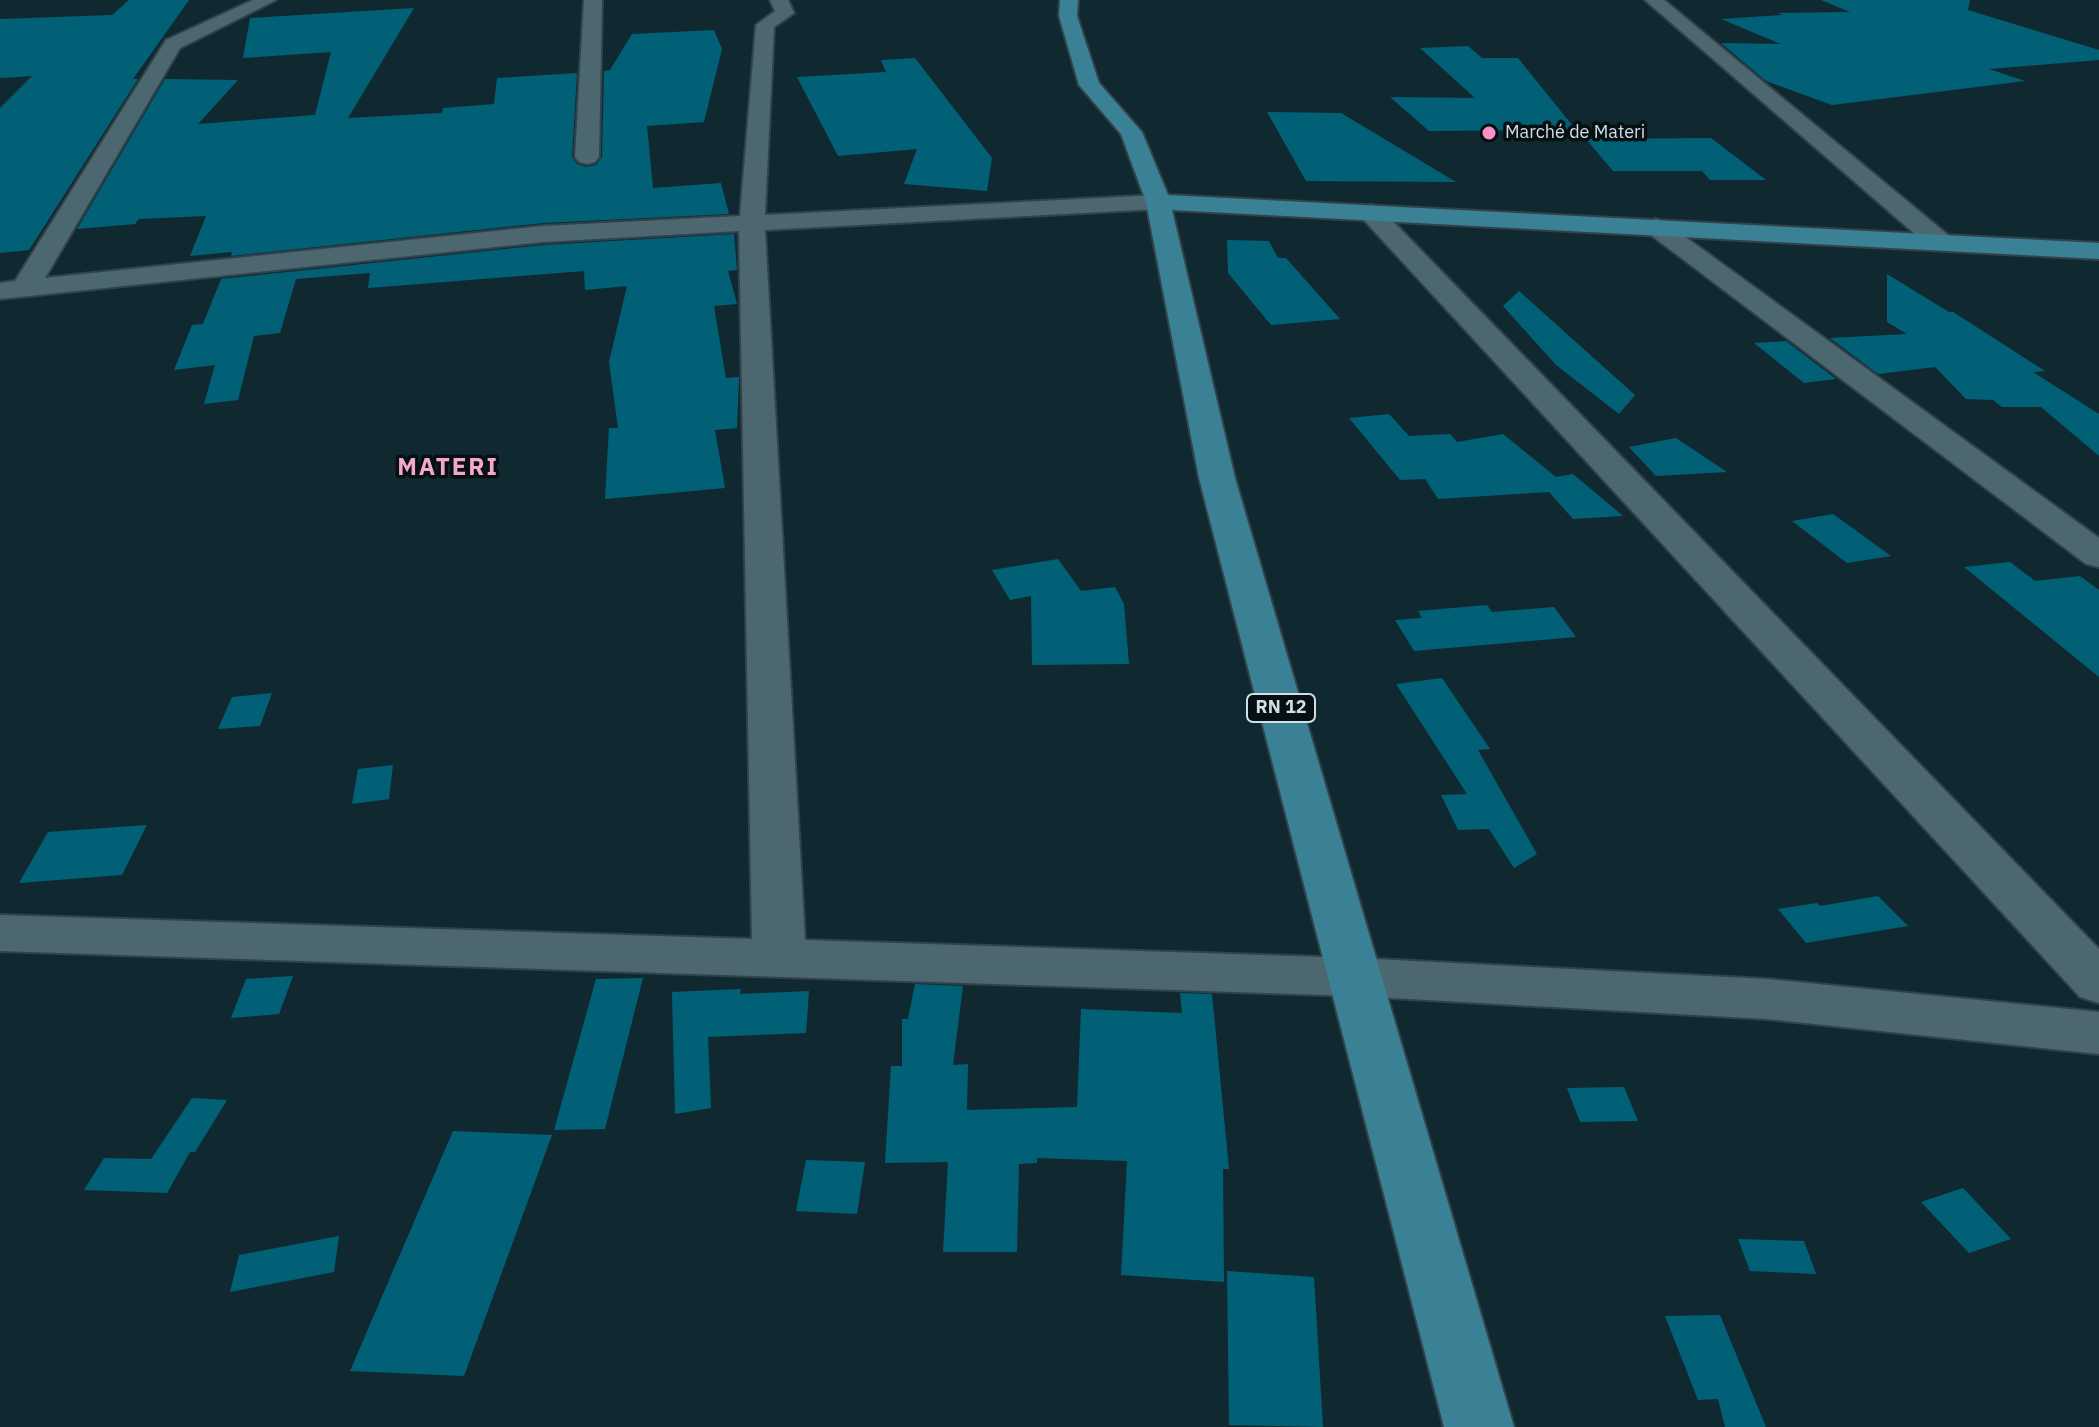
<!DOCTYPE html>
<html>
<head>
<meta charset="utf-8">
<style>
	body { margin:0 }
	canvas { display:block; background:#102930 }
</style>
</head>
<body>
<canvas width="2099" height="1427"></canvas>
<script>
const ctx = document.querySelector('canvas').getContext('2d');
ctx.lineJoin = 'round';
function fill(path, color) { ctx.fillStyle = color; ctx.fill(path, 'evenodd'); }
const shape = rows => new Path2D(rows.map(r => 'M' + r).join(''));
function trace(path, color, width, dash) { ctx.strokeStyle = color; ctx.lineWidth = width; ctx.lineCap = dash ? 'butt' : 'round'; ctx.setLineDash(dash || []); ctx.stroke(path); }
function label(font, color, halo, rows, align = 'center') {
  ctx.font = font + ' "IBM Plex Sans",sans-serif'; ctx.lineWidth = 7; ctx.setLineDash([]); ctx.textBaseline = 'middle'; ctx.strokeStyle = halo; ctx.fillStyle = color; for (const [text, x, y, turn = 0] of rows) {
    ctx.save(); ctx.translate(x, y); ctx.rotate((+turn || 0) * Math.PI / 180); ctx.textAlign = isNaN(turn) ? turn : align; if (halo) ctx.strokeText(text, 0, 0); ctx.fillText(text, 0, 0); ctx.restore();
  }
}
fill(shape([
	[129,0,189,0,133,79,138,79,29,250,0,253,0,108,32,76,0,78,0,19,112,15],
	[1821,0,1970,0,1968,10,2099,50,2099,60,1989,69,2025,81,1832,105,1766,81,1721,43,1781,44,1721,19,1782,15,1778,13,1850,12],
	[414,8,348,118,442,113,443,108,494,104,497,78,577,73,572,157,577,164,586,167,596,165,602,157,604,71,610,70,632,34,714,30,722,49,704,122,647,126,653,188,721,183,729,214,543,223,231,256,232,252,190,256,206,216,139,219,135,224,77,229,165,79,238,80,198,124,315,115,331,52,243,58,250,18],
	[1468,46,1482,58,1518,58,1576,130,1429,131,1390,97,1475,98,1420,48],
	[915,58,992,158,987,191,904,184,917,149,838,156,797,77,886,72,881,60],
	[1267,112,1341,113,1456,182,1306,181],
	[1711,138,1766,180,1710,180,1702,171,1613,171,1586,139],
	[734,234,737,270,728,271,737,304,714,306,726,378,739,377,737,428,715,430,725,488,605,499,609,428,618,428,609,362,627,286,585,290,584,271,368,288,370,273,296,279,280,333,254,336,238,400,204,404,215,365,174,370,192,325,203,324,221,279,543,245],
	[1227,240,1269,241,1278,258,1286,258,1340,319,1271,325,1228,273],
	[1887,274,1949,312,1953,312,2045,371,2033,372,2099,414,2099,456,2041,407,2002,407,1993,400,1966,399,1935,367,1878,374,1830,338,1907,334,1887,322],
	[1519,291,1635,395,1619,414,1556,365,1503,306],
	[1786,341,1836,379,1804,383,1754,343],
	[1389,414,1409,436,1450,434,1457,442,1503,434,1556,477,1573,474,1623,516,1573,519,1549,492,1438,499,1425,479,1400,480,1349,418],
	[1676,438,1727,472,1656,476,1629,447],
	[1833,514,1891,556,1847,563,1792,521],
	[1058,559,1081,591,1115,587,1124,604,1129,664,1032,665,1031,596,1010,600,992,570],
	[2010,562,2035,581,2080,576,2099,590,2099,677,1964,567],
	[1487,605,1492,612,1554,607,1576,637,1414,651,1395,620,1422,618,1418,611],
	[1442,678,1490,749,1478,750,1537,854,1514,868,1489,829,1458,830,1441,795,1467,794,1396,684],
	[272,693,260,726,218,729,232,697],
	[393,765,389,799,352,804,358,769],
	[147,825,122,875,19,883,48,832],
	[1878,896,1908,926,1806,943,1778,909,1817,903,1820,906],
	[293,976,279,1014,231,1018,246,979],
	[643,978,605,1129,554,1130,596,979],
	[915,984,963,986,953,1065,968,1064,967,1110,1077,1107,1081,1009,1182,1013,1180,993,1212,994,1229,1169,1223,1169,1224,1282,1121,1275,1127,1161,1037,1158,1037,1163,1019,1164,1017,1252,943,1252,948,1162,885,1163,891,1066,902,1066,902,1019,908,1019],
	[741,989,740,994,809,991,806,1033,708,1037,711,1108,675,1114,672,992],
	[1624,1087,1638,1121,1580,1122,1567,1088],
	[192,1098,227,1100,195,1152,190,1152,167,1193,84,1190,104,1158,151,1159],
	[453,1131,552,1135,464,1376,350,1371],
	[806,1160,865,1162,857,1214,796,1211],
	[1963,1188,2011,1239,1969,1253,1921,1202],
	[339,1236,334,1272,230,1292,239,1255],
	[1738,1239,1804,1241,1816,1274,1750,1271],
	[1227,1271,1314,1277,1323,1427,1229,1425],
	[1720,1315,1766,1427,1725,1427,1718,1399,1698,1400,1665,1316]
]), '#016076');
const minor = shape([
	[253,0,276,0,180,48,45,278,543,226,740,216,756,25,775,11,770,0,788,0,794,13,774,27,765,215,1158,195,1167,197,1170,202,1167,207,1158,209,765,230,805,940,1355,958,1767,979,2099,1012,2099,1054,1767,1019,1355,996,0,951,0,915,752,939,739,231,543,242,0,299,0,283,15,281,166,40,253,0],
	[584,0,602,0,599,157,595,162,587,164,579,162,575,157,584,0],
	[1645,0,1664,0,1948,235,1952,241,1948,247,1930,247,1645,0],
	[1371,205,1380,208,2099,949,2099,1003,2080,997,1362,218,1358,213,1362,208,1371,205],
	[1656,219,1665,222,2099,538,2099,567,2086,564,1647,232,1643,227,1647,222,1656,219]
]);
const major = shape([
	[1060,0,1078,0,1077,16,1099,83,1142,132,1168,195,2099,243,2099,259,1172,210,1235,478,1514,1427,1444,1427,1199,478,1146,202,1121,134,1079,85,1059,16,1060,0]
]);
trace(minor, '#324249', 4);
trace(major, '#324249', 4);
fill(minor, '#4d6770');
fill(major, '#3a8196');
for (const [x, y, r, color] of [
	[1489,133,8,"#fa8fc7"]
]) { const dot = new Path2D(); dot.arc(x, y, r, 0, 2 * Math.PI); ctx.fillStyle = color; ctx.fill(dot); trace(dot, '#061013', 3); }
label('18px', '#d1dfe4', '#061013', [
	["Marché de Materi",1505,133]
], 'left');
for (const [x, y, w] of [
	[1281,708,68]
]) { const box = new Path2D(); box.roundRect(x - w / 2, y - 14, w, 28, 6); ctx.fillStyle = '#061013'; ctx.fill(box); trace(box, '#d1dfe4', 2); }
label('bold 18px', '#d1dfe4', null, [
	["RN 12",1281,708]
]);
ctx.letterSpacing = '2px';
label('bold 24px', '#f3a7cd', '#061013', [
	["MATERI",448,468]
]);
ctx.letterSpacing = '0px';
</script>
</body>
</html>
